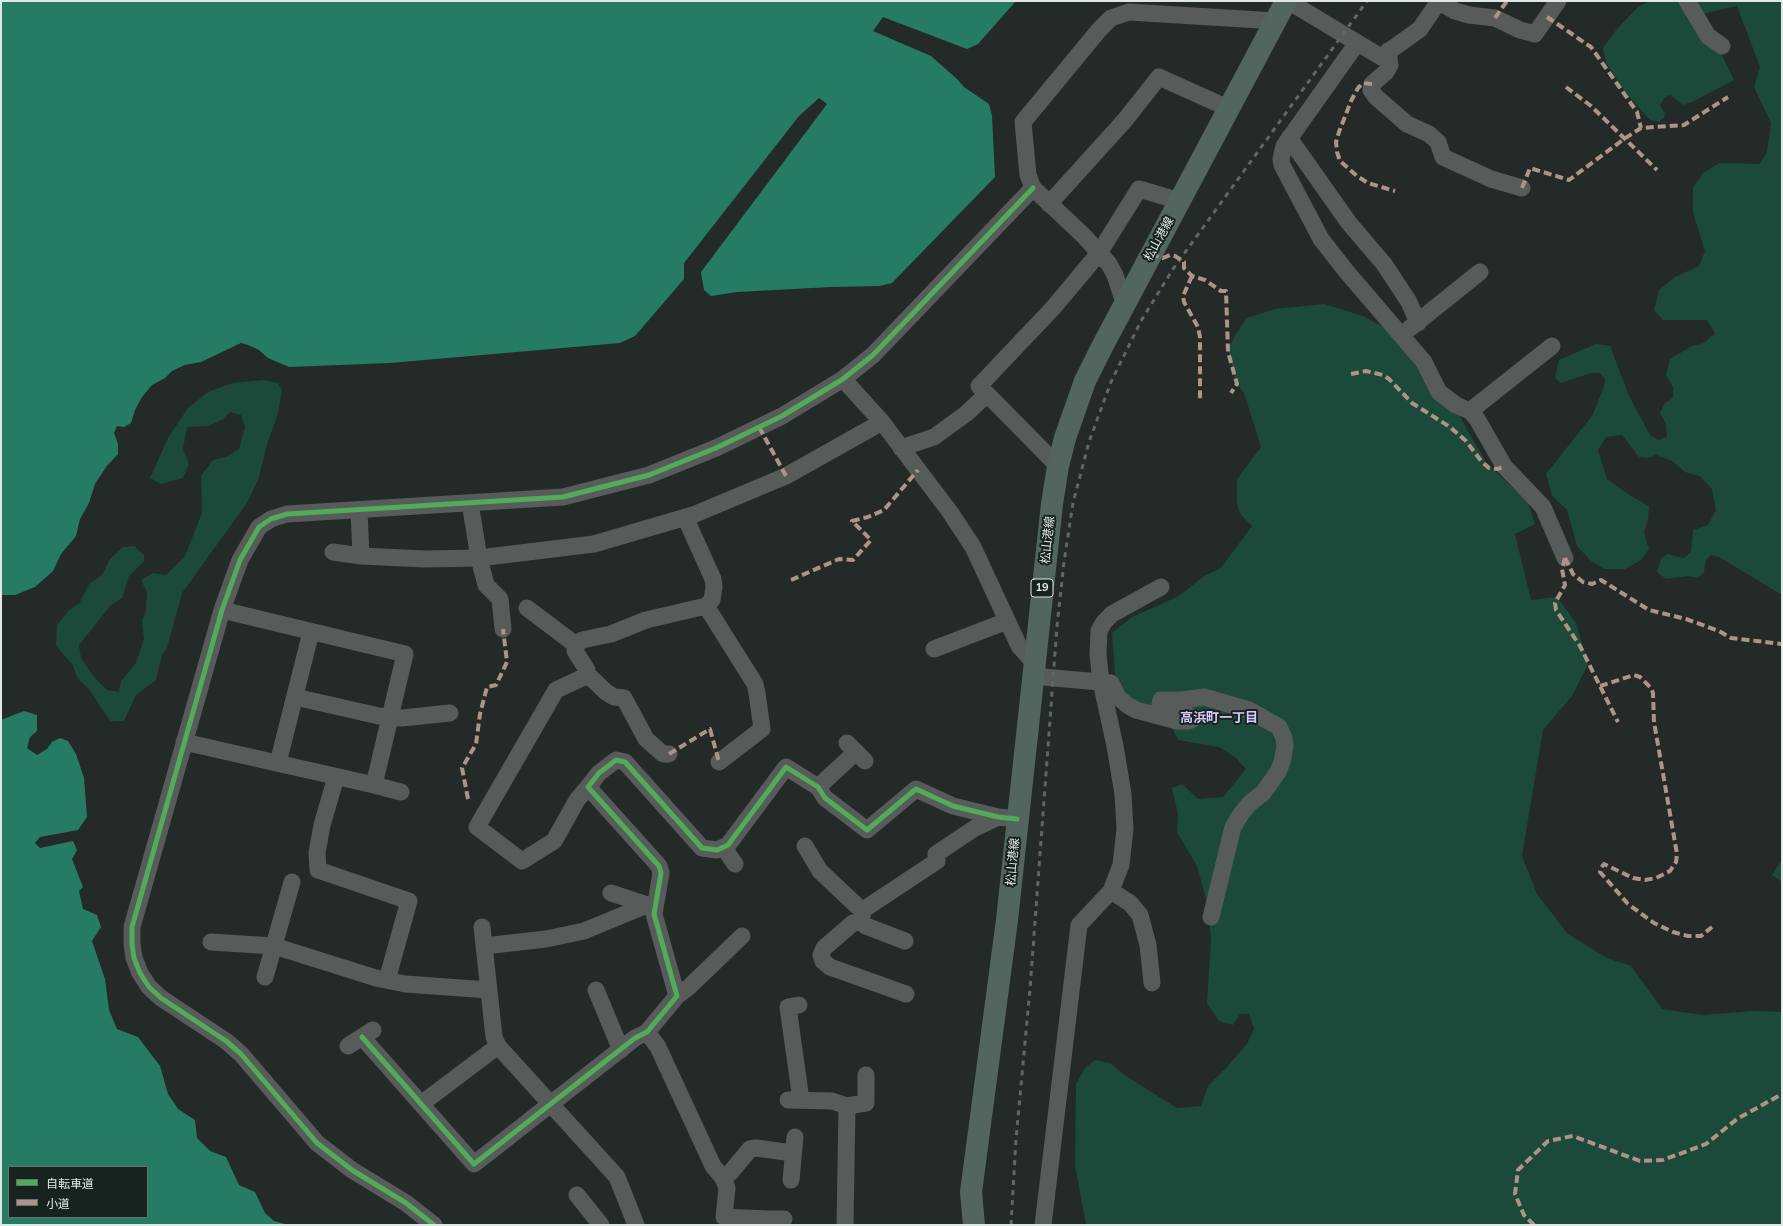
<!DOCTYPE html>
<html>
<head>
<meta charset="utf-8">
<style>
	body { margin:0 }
	#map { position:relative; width:1783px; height:1226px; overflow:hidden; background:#232a27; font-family:Mulish,"Noto Sans JP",sans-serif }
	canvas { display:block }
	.frame { position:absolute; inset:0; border:2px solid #e0e8e5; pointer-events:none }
	.legend { position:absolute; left:8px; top:1166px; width:140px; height:52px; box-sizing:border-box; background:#17231e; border:1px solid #67726e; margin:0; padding:5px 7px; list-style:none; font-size:12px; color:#e0e8e5 }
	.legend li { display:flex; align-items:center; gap:8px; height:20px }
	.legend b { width:20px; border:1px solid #67726e }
</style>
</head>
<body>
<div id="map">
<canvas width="1783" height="1226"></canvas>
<div class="frame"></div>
<ul class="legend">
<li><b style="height:5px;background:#51ab58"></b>自転車道</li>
<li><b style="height:5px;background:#af9288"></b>小道</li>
</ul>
</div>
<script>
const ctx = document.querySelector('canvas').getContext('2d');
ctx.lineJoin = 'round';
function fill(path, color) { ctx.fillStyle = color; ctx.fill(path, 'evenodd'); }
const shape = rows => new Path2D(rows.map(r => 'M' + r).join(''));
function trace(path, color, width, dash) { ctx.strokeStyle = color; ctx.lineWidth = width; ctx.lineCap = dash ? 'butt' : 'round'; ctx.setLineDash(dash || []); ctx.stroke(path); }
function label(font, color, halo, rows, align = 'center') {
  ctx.font = font + ' Mulish,"Noto Sans JP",sans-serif'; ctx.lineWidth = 4; ctx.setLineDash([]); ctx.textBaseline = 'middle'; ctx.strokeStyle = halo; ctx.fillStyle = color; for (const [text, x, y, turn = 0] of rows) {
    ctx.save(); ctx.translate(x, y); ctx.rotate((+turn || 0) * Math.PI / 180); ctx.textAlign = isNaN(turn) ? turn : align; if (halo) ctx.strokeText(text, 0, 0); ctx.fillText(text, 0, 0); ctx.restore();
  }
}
fill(shape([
	[1650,1,1782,1,1782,595,1719,557,1711,555,1706,560,1704,572,1698,578,1688,576,1666,579,1657,572,1661,559,1667,554,1684,558,1691,552,1693,530,1708,525,1716,510,1712,489,1700,476,1685,472,1672,461,1656,455,1648,458,1639,457,1622,435,1606,437,1598,450,1607,479,1631,496,1649,506,1648,520,1644,532,1649,549,1641,560,1625,569,1604,569,1590,560,1577,546,1567,510,1552,496,1546,474,1592,416,1604,387,1605,379,1600,373,1591,373,1561,383,1555,378,1559,360,1596,344,1610,346,1629,396,1650,435,1659,440,1667,437,1666,424,1660,413,1665,403,1673,398,1673,387,1666,375,1670,359,1692,346,1704,343,1715,333,1707,320,1663,320,1654,310,1659,290,1675,277,1699,266,1705,251,1693,213,1693,188,1703,173,1719,163,1759,164,1767,152,1771,123,1754,87,1760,67,1737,6,1702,14,1734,80,1694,101,1683,105,1670,95,1665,97,1660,105,1665,114,1664,118,1659,122,1650,120,1625,92,1606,63,1603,48,1616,30,1638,7],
	[1324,304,1363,316,1409,341,1437,377,1486,462,1528,503,1535,524,1515,534,1531,600,1557,597,1576,623,1588,664,1572,696,1543,730,1522,856,1537,894,1568,934,1607,958,1631,966,1662,1009,1703,1015,1755,1011,1782,1012,1782,1225,1086,1225,1075,1165,1076,1084,1086,1067,1095,1060,1110,1063,1126,1076,1177,1108,1201,1106,1208,1086,1225,1069,1247,1044,1254,1029,1249,1014,1240,1014,1233,1025,1219,1021,1207,1003,1211,939,1208,906,1197,866,1177,832,1178,814,1172,788,1182,784,1198,799,1223,797,1246,769,1235,757,1219,747,1178,740,1171,726,1133,706,1115,674,1112,633,1132,617,1179,596,1204,576,1221,568,1252,526,1241,515,1237,504,1237,479,1261,447,1244,393,1236,383,1228,348,1246,318,1275,309],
	[263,380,278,383,282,390,278,414,268,441,258,480,247,503,182,593,167,648,162,655,156,680,136,695,124,721,110,721,88,688,78,679,72,664,56,646,57,625,69,610,79,604,89,584,102,575,110,559,123,547,134,546,144,555,144,561,129,576,122,598,111,605,79,645,81,658,94,677,107,690,119,692,121,681,136,663,144,639,142,621,146,610,147,592,141,580,153,573,166,575,185,556,202,513,201,476,213,460,226,457,239,449,245,427,241,415,230,412,223,419,209,426,187,427,183,449,189,464,183,478,161,484,150,478,168,438,188,408,208,392,233,383],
	[1782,860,1782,882,1772,875]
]), '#1b4a3b');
fill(shape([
	[1,1,1016,1,978,44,967,49,883,17,873,31,931,56,957,79,964,87,989,104,992,116,995,177,892,283,880,286,831,287,737,292,711,296,704,290,701,272,827,104,819,98,799,116,684,263,684,279,635,336,620,343,390,363,289,367,268,358,259,350,248,345,241,343,201,362,185,365,172,371,165,378,152,385,142,397,135,410,131,423,124,427,117,426,114,433,118,444,118,454,106,467,95,484,89,503,80,519,76,536,61,554,53,571,35,587,15,595,1,595],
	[24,711,37,715,37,731,30,737,27,748,37,755,47,749,52,742,60,738,68,741,76,754,84,778,87,817,78,830,40,837,35,843,40,848,73,841,77,850,72,859,83,887,79,891,83,909,97,915,101,927,92,941,105,979,109,1010,117,1029,138,1037,160,1066,168,1094,178,1109,195,1120,197,1138,210,1151,226,1157,239,1185,255,1192,265,1213,274,1221,289,1225,1,1225,1,720],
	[9,1167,147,1167,147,1217,9,1217]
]), '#267c62');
trace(shape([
	[1288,1,1381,57,1420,29,1439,1],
	[1687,1,1708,36,1722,46],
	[1439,2,1455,11,1469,15,1495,18,1520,30,1535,34,1558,1],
	[1357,43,1284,146,1281,159,1282,165,1321,239,1346,271,1424,362,1439,392,1456,405,1470,411,1477,419,1504,466,1543,507,1565,558],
	[1388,51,1390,65,1386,72,1372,84,1371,90,1376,97,1407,124,1429,134,1438,142,1443,157,1491,179,1522,188],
	[1289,138,1349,223,1384,264,1409,302,1418,323],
	[1049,204,1125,120,1159,77,1230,109],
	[1124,303,1115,275,1109,264,1084,236,1033,188,1028,175,1023,122,1099,30,1111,18,1129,12,1276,21],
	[1410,328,1480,272],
	[843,379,882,422,950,512,973,547,1019,646,1034,663],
	[987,394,1058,466],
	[1470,411,1552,346],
	[901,448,934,437,967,413,987,394,979,386,1053,308,1099,253,1139,189,1180,201],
	[470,503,479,558,486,585,500,599,503,629],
	[359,510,361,556],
	[333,552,361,556,425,559,479,558,594,544,693,515,786,476,882,422],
	[706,606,755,684,757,693,762,729,719,762],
	[527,608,576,645],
	[934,649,1007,621],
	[587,674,606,692,614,697,624,698,646,739,663,754,669,754],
	[1032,676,1111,683,1118,697,1127,705,1136,710,1177,721,1189,721,1193,719,1192,717,1160,704,1161,700,1182,700,1204,697,1249,710,1279,727,1284,738,1285,747,1282,762,1278,772,1263,793,1249,804,1241,814,1233,827,1211,917],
	[295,697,379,716,402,718,450,713],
	[184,742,374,785,405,654,222,610],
	[847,743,865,761],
	[278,763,311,632],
	[336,777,322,825,317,853,318,870,409,901,387,980],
	[374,785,401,792],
	[588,787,577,800,554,841,522,861,477,827,556,690,584,677,587,674,587,670,575,651,576,645,582,640,611,634,646,620,706,606,712,600,714,587,713,579,685,517],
	[818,787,856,752],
	[805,846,820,871,857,906,863,910,937,861,936,854,975,828,998,817],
	[724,848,735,864],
	[1111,891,1130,903,1140,915,1148,945,1152,983],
	[611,893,651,906],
	[863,910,861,922,853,923,824,948,821,955,823,961,830,967,906,994],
	[861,922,866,926,905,941],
	[482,927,494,1037,498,1046,617,1177,636,1225],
	[211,942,274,946,376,978,405,984,489,990],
	[484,946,546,939,584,931,647,905],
	[265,977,292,882],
	[596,990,621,1050],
	[677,996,689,987,742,936],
	[799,1005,788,1007,801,1100],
	[647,1032,658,1047,713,1166,723,1178,727,1188,724,1217,768,1219,768,1225],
	[362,1037,474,1164,635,1038,647,1032,677,996,654,914,661,873,659,866,588,787,599,773,616,760,625,762,702,848,717,850,728,845,786,767,818,787,825,798,867,830,916,789,953,806,998,817,1017,819],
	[348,1046,373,1030],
	[788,1100,832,1101,847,1106,845,1225],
	[421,1104,498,1046],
	[847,1106,866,1103,866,1075],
	[723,1178,730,1173,750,1149,756,1148,793,1153],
	[791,1180,795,1137],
	[577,1195,601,1225],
	[768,1219,784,1219],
	[434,1225,406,1203,352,1170,317,1143,241,1054,226,1041,161,998,149,987,140,973,134,958,132,944,132,927,222,610,240,560,259,527,271,519,287,514,563,497,649,475,716,448,782,416,843,379,873,355,1033,188],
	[1043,1225,1079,925,1111,891,1121,865,1125,829,1123,794,1115,746,1101,682,1098,654,1099,631,1104,622,1112,614,1161,587]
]), '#575b59', 17);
trace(shape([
	[974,1225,971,1192,1007,920,1052,504,1058,466,1065,438,1085,381,1103,345,1286,1]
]), '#52655f', 22);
trace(shape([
	[1011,1225,1016,1139,1030,989,1057,626,1064,562,1073,503,1089,442,1111,382,1141,321,1173,269,1367,1]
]), '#626664', 3, [5, 5]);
trace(shape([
	[1547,17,1591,47,1637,112,1641,128],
	[1495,18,1507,1],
	[1372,84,1363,83,1358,88,1351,101,1339,132,1336,142,1337,152,1340,161,1357,176,1368,183,1395,191],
	[1566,87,1591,106,1657,170],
	[1522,188,1530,168,1569,180,1624,139,1641,128,1684,125,1728,97],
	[1151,254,1163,258,1170,255,1175,256,1184,262,1184,268,1192,276,1205,280,1221,291,1226,291,1228,352,1237,384,1231,393],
	[1192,276,1183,296,1184,302,1198,327,1200,337,1200,402],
	[1351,374,1366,371,1383,375,1389,379,1412,403,1450,427,1466,441,1482,462,1489,468,1498,469,1504,466],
	[759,427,786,476],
	[1565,558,1573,574,1583,582,1592,584,1601,580,1649,610,1686,619,1719,631,1731,638,1782,644],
	[1565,558,1562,569,1565,585,1555,603,1556,610,1580,646,1618,722],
	[791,580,839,559,853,560,871,540,852,521,868,517,884,510,918,470],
	[1600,686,1634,675,1640,677,1651,688,1653,693,1654,722,1677,854,1676,862,1670,871,1656,878,1645,880,1633,878,1604,864,1601,868,1600,872,1628,904,1654,923,1673,932,1688,936,1701,936,1712,927],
	[669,754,710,729,719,762],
	[468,799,462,768,476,744,480,714,487,687,496,685,507,662,503,629],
	[1534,1225,1524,1215,1515,1194,1518,1170,1548,1141,1573,1136,1640,1161,1663,1160,1706,1144,1737,1119,1782,1094]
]), '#af9288', 4, [8, 4]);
trace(shape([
	[362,1037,474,1164,635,1038,647,1032,677,996,654,914,661,873,659,866,588,787,599,773,616,760,625,762,702,848,717,850,728,845,786,767,818,787,825,798,867,830,916,789,953,806,998,817,1017,819],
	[434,1225,406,1203,352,1170,317,1143,241,1054,226,1041,161,998,149,987,140,973,134,958,132,944,132,927,222,610,240,560,259,527,271,519,287,514,563,497,649,475,716,448,782,416,843,379,873,355,1033,188]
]), '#51ab58', 5);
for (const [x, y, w] of [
	[1042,588,22]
]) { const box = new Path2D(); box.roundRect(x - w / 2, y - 9, w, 18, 3); ctx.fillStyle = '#17231e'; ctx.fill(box); trace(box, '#e0e8e5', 1); }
label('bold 11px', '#e0e8e5', null, [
	["19",1042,588]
]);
label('12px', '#e0e8e5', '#17231e', [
	["松山港線",1159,239,-61],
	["松山港線",1048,540,-84],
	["松山港線",1013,862,-85]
]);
label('bold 13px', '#ddc7ff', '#17231e', [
	["高浜町一丁目",1219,718]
]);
</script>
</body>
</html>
